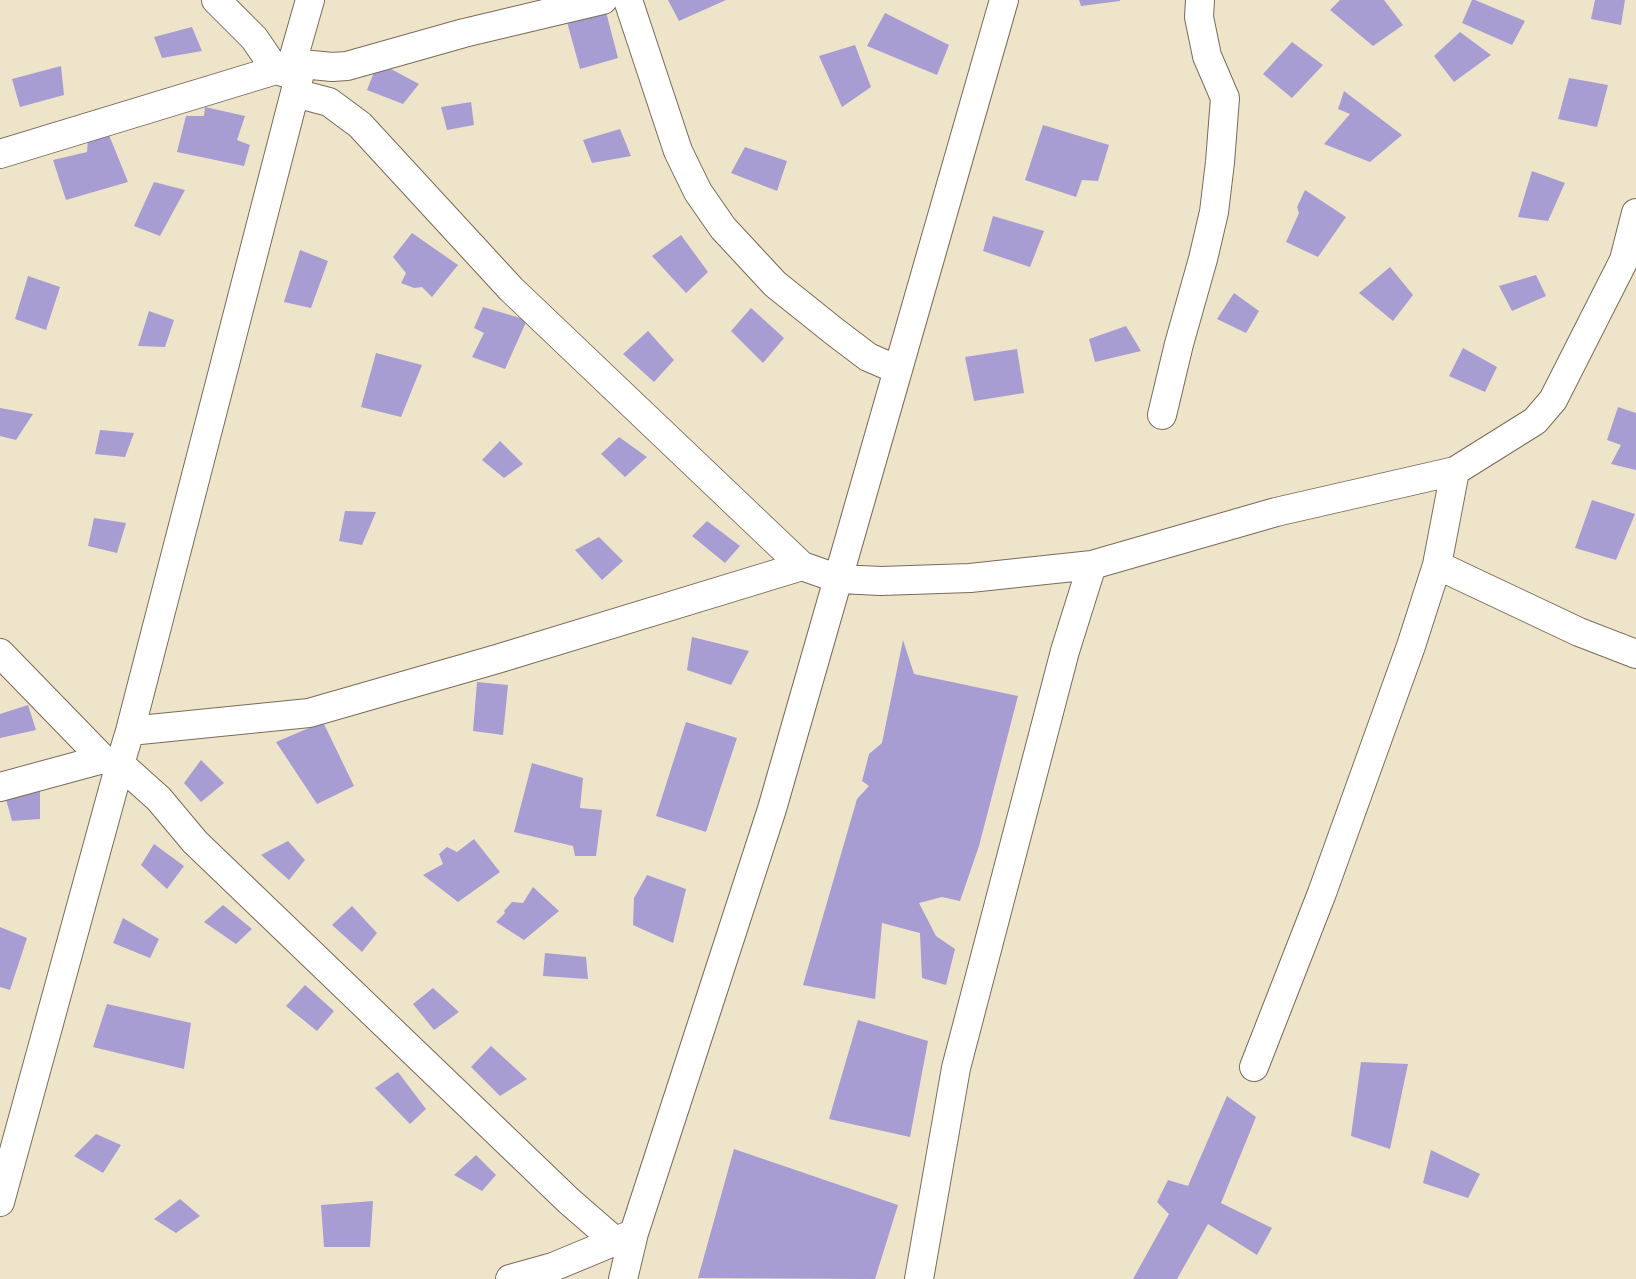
<!DOCTYPE html>
<html>
<head>
<meta charset="utf-8">
<style>
	body { margin:0 }
	canvas { display:block; background:#eee4c9 }
</style>
</head>
<body>
<canvas width="1636" height="1279"></canvas>
<script>
const ctx = document.querySelector('canvas').getContext('2d');
ctx.lineJoin = 'round';
function fill(path, color) { ctx.fillStyle = color; ctx.fill(path, 'evenodd'); }
const shape = rows => new Path2D(rows.map(r => 'M' + r).join(''));
function trace(path, color, width, dash) { ctx.strokeStyle = color; ctx.lineWidth = width; ctx.lineCap = dash ? 'butt' : 'round'; ctx.setLineDash(dash || []); ctx.stroke(path); }
fill(shape([
	[668,0,726,0,679,21],
	[1079,0,1120,0,1120,1,1081,6],
	[1340,0,1384,0,1403,25,1373,46,1330,10],
	[1472,0,1475,0,1525,21,1512,45,1462,23],
	[1595,0,1625,0,1621,25,1591,19],
	[606,12,618,58,580,69,567,22],
	[885,13,949,45,937,75,867,46],
	[192,27,202,51,162,58,154,37],
	[1460,32,1491,55,1454,82,1434,56],
	[1292,42,1323,65,1292,98,1263,74],
	[855,45,871,87,842,107,819,56],
	[378,62,419,84,403,104,367,90],
	[61,66,64,95,20,107,12,79],
	[1569,78,1608,85,1597,127,1558,119],
	[1344,91,1402,135,1370,162,1324,144,1350,114,1338,109],
	[471,102,474,125,447,130,441,107],
	[205,107,245,116,237,140,250,145,244,166,177,152,186,116,204,116],
	[1043,125,1109,145,1098,181,1082,180,1076,197,1025,180],
	[620,129,631,156,592,163,583,140],
	[109,135,128,182,66,200,53,160,87,152,88,139],
	[745,147,787,161,777,191,731,173],
	[1532,171,1565,183,1548,221,1518,217],
	[154,182,185,190,160,236,134,226],
	[1305,190,1346,217,1318,257,1286,242,1299,213,1297,207],
	[993,216,1044,231,1030,267,983,251],
	[412,233,458,265,432,297,422,287,414,288,401,283,406,273,393,257],
	[681,235,708,272,686,293,652,256],
	[300,250,328,261,311,308,284,302],
	[1390,267,1413,295,1393,321,1359,293],
	[1536,275,1546,296,1512,311,1499,286],
	[28,276,60,287,46,330,15,319],
	[1234,293,1259,311,1246,333,1217,319],
	[483,307,527,320,505,369,472,357,484,333,474,328],
	[751,308,784,338,763,363,731,331],
	[149,311,174,320,165,347,138,346],
	[1126,326,1141,351,1095,362,1089,339],
	[648,331,674,360,654,382,623,354],
	[1463,348,1497,367,1485,392,1449,376],
	[1017,349,1024,393,974,401,965,357],
	[376,353,422,365,401,417,361,407],
	[1618,407,1636,413,1636,470,1611,464,1621,445,1607,440],
	[0,408,33,414,16,440,0,436],
	[100,430,134,433,125,457,95,454],
	[619,437,647,457,625,477,601,454],
	[500,441,523,464,504,478,482,460],
	[1592,500,1635,514,1616,560,1575,548],
	[345,511,376,512,362,545,339,541],
	[94,518,126,523,117,553,88,546],
	[707,521,740,546,725,563,692,536],
	[599,537,623,561,602,580,575,550],
	[692,637,749,651,731,685,687,670],
	[903,640,914,674,1018,696,979,846,960,901,942,897,919,903,936,936,955,949,946,985,922,978,920,933,882,923,875,999,803,985,857,799,869,786,862,781,869,754,882,743],
	[477,682,508,685,503,735,473,731],
	[28,705,36,730,0,738,0,714],
	[323,722,354,786,317,804,276,742],
	[686,722,737,738,706,832,656,816],
	[201,760,224,783,201,802,184,783],
	[532,763,583,778,580,808,602,810,596,856,575,856,573,846,514,832],
	[40,790,40,819,12,821,5,796],
	[474,839,500,872,458,902,423,875,443,864,439,854,447,847,457,852],
	[288,841,305,860,289,880,261,855],
	[154,844,184,866,167,889,141,865],
	[647,875,686,889,673,943,633,925,634,898],
	[533,887,559,911,524,940,496,922,505,913,504,911,512,902,523,903],
	[223,905,252,929,236,944,204,922],
	[352,906,377,933,362,952,332,925],
	[123,918,159,939,150,958,113,943],
	[0,927,27,938,10,990,0,987],
	[545,953,586,957,588,979,543,976],
	[305,985,334,1011,317,1031,286,1006],
	[433,988,459,1012,434,1030,413,1004],
	[107,1004,191,1023,184,1069,93,1047],
	[858,1020,928,1041,910,1137,829,1119],
	[491,1046,527,1079,500,1096,471,1067],
	[1361,1062,1408,1064,1390,1149,1351,1136],
	[398,1072,426,1109,410,1124,375,1088],
	[1227,1096,1256,1117,1221,1203,1272,1228,1257,1255,1208,1224,1177,1279,1133,1279,1169,1214,1157,1202,1168,1180,1188,1186],
	[96,1134,121,1145,103,1173,74,1156],
	[734,1149,898,1205,875,1279,698,1278],
	[1431,1150,1480,1174,1468,1198,1423,1183],
	[476,1155,496,1175,482,1191,454,1175],
	[180,1199,200,1216,176,1233,154,1219],
	[373,1201,370,1247,324,1247,321,1205]
]), '#a79dd3');
const street = shape([
	[216,0,254,38,276,70,293,75],
	[628,0,678,151,698,192,723,228,775,284,835,332,868,357,898,370],
	[292,63,332,67,347,66,464,33,603,0],
	[295,93,329,102,360,125,511,289,802,566],
	[0,154,276,70],
	[1162,415,1179,344,1203,259,1214,212,1220,162,1225,98,1207,56,1199,17,1200,0],
	[1437,565,1579,632,1636,654],
	[0,653,103,759],
	[130,731,309,713,497,659,802,566,839,579,881,581,970,578,1092,565,1276,512,1455,471,1535,421,1553,400,1624,260,1636,213],
	[0,787,103,759,120,764,159,799,195,842,569,1201,615,1241],
	[1254,1067,1322,893,1411,646,1437,565,1455,471],
	[0,1202,120,764,130,731,299,77,292,63,310,0],
	[510,1279,553,1267,630,1235],
	[623,1279,634,1233,772,809,1004,0],
	[919,1279,956,1068,1065,651,1092,565]
]);
trace(street, '#7a6b5a', 30);
trace(street, '#fff', 28);
</script>
</body>
</html>
